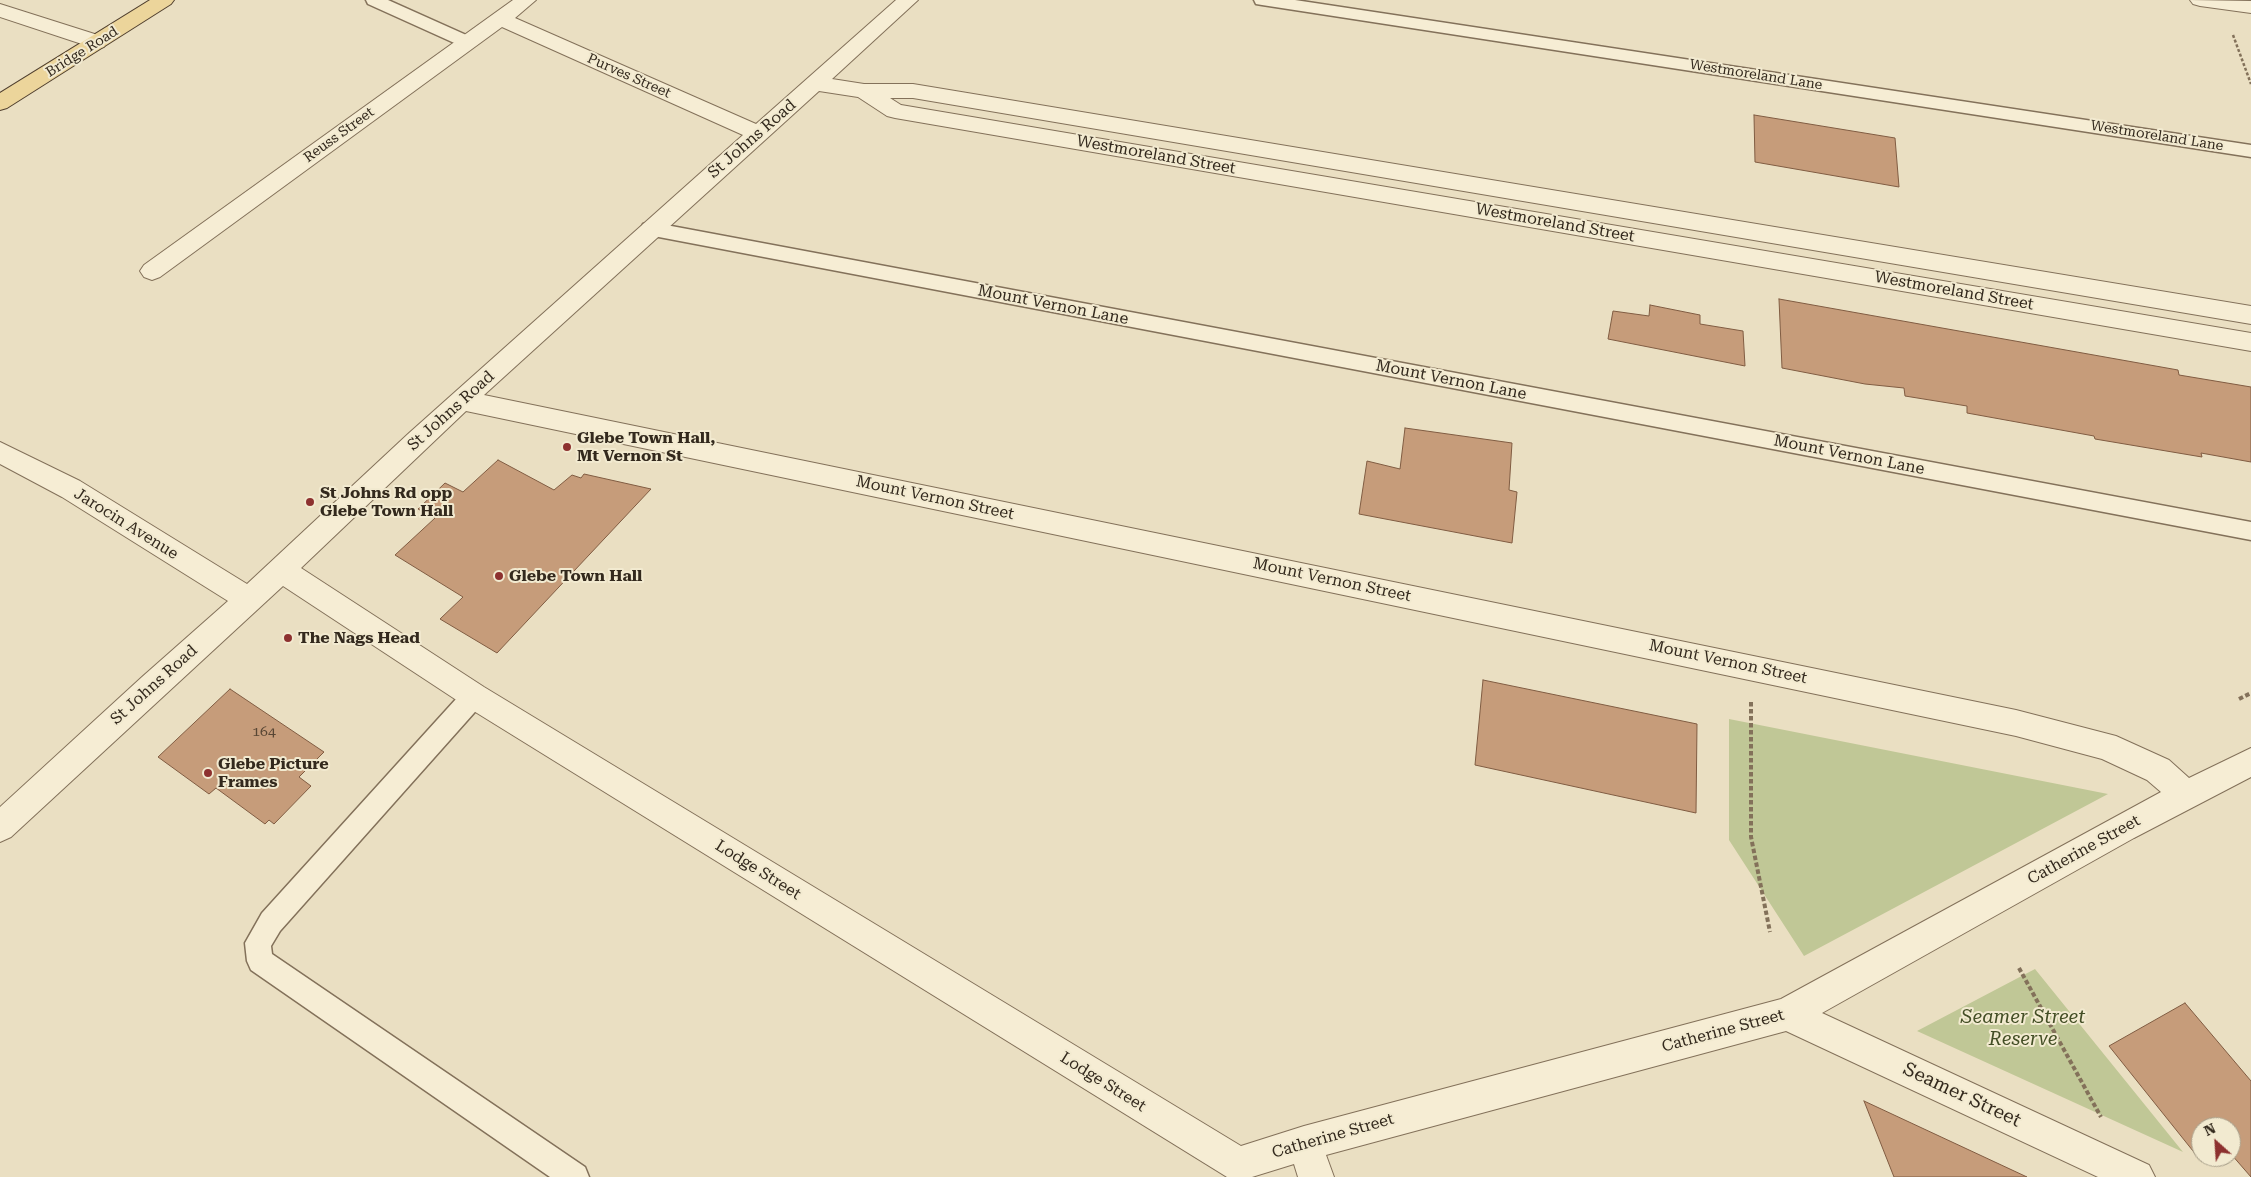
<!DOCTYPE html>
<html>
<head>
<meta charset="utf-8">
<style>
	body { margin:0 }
	#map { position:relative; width:2251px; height:1177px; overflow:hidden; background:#eadfc2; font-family:"Roboto Serif",serif }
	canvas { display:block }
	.north { position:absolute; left:2191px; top:1117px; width:50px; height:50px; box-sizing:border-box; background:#f2ead0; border:1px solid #a69d88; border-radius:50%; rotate:334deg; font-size:14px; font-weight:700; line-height:20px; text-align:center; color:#33291d }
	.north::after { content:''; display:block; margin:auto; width:18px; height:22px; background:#8d312f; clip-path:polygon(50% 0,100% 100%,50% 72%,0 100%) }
</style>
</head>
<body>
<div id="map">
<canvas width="2251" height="1177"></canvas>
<div class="north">N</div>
</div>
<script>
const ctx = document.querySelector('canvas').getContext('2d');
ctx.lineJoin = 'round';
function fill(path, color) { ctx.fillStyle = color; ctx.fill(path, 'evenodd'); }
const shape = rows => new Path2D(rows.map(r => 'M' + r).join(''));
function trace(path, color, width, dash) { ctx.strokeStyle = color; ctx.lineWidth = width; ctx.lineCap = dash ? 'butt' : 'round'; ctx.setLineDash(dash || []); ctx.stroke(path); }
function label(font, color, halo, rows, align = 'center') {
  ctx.font = font + ' "Roboto Serif",serif'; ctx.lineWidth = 4; ctx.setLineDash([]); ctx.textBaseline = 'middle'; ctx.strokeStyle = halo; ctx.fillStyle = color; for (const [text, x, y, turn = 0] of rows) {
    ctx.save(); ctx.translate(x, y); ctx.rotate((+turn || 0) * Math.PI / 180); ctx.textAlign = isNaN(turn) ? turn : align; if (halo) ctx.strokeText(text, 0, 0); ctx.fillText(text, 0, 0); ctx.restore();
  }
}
fill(shape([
	[1729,719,2108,794,1804,956,1729,840],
	[2035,969,2183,1152,1917,1031]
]), '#c0c796');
const building = shape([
	[1754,115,1895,138,1899,187,1755,162,1754,115],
	[1779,299,2178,370,2179,375,2251,387,2251,462,2201,453,2202,457,2095,439,2094,436,1967,413,1967,406,1905,396,1904,388,1865,384,1782,368,1779,299],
	[1650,305,1700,315,1700,324,1743,331,1745,366,1608,339,1613,311,1649,316,1650,305],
	[1405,428,1512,443,1509,490,1517,492,1512,543,1359,514,1367,461,1400,469,1405,428],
	[498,460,554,490,572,475,581,478,584,474,651,489,497,653,440,619,463,597,395,555,435,518,418,509,445,483,463,492,498,460],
	[1483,680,1697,724,1696,813,1475,765,1483,680],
	[230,689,324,752,299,777,311,786,274,824,269,820,265,824,216,788,209,794,158,757,230,689],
	[2185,1003,2251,1081,2251,1177,2231,1154,2231,1127,2201,1127,2201,1157,2208,1157,2201,1161,2109,1046,2185,1003],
	[1864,1101,2027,1177,1894,1177,1864,1101]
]);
fill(building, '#c69c7a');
trace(building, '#805c42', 1);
const lane = shape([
	[366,0,388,0,473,38,475,42,473,46,467,47,461,46,368,4,366,0],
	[1254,0,1295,0,2251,145,2251,157,1262,5,1256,4,1254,0],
	[650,222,2251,522,2251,540,643,234,641,229,643,224,650,222],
	[474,685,482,688,486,696,482,704,280,931,271,946,272,954,585,1167,589,1177,550,1177,251,970,247,961,245,943,262,913,466,688,474,685]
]);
const street = shape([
	[513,0,536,0,515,18,756,124,896,0,918,0,832,79,864,84,913,84,2251,306,2251,324,913,98,890,98,901,105,2251,333,2251,351,895,118,887,116,858,97,819,91,484,395,2016,710,2116,736,2169,760,2189,778,2251,748,2251,777,2134,838,1822,1013,2149,1165,2155,1177,2098,1177,1786,1031,1326,1155,1334,1177,1298,1177,1294,1164,1252,1177,1227,1177,464,705,283,586,11,837,0,842,0,807,142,677,228,601,62,497,0,464,0,442,80,481,247,584,408,434,743,135,502,27,160,277,152,280,144,277,140,271,144,265,513,0],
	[466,411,2016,736,2102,759,2147,780,2161,792,1781,999,1304,1126,1241,1146,484,687,301,568,466,411],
	[2190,0,2251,1,2251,13,2200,6,2193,4,2190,0],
	[0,4,104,37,107,42,104,47,97,49,0,17,0,4]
]);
const primary = shape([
	[150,0,174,0,171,4,7,108,0,110,0,93,150,0]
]);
trace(lane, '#83715a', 3);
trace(street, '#83715a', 2);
trace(primary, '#503f2e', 2);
trace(shape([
	[2233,35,2251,84]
]), '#83715a', 2.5, [3, 2]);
trace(shape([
	[2239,699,2251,693],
	[1751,702,1751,837,1770,932],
	[2019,968,2101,1117]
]), '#83715a', 4, [4.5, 2.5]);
fill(lane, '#f6edd4');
fill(street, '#f6edd4');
fill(primary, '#ecd59b');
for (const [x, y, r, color] of [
	[567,447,5,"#8d312f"],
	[310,502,5,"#8d312f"],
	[499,576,5,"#8d312f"],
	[288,638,5,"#8d312f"],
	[208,773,5,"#8d312f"]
]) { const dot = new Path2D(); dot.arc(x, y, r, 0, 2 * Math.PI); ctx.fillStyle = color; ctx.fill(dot); trace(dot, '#f2ead0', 2); }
label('14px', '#33291d', '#f2ead0', [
	["Bridge Road",82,52,-32],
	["Westmoreland Lane",1756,75,9],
	["Purves Street",629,76,24],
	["Reuss Street",339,135,-36],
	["Westmoreland Lane",2157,136,9]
]);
label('14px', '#584634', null, [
	["164",264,732]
]);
label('16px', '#33291d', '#f2ead0', [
	["St Johns Road",752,139,-41],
	["Westmoreland Street",1156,155,10],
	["Westmoreland Street",1555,223,10],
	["Westmoreland Street",1954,291,10],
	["Mount Vernon Lane",1053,305,11],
	["Mount Vernon Lane",1451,380,11],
	["St Johns Road",451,411,-42],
	["Mount Vernon Lane",1849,455,11],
	["Mount Vernon Street",935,498,12],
	["Jarocin Avenue",126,524,32],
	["Mount Vernon Street",1332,580,12],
	["Mount Vernon Street",1728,662,12],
	["St Johns Road",154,685,-42],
	["Catherine Street",2084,850,-29],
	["Lodge Street",758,870,32],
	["Catherine Street",1723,1031,-15],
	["Lodge Street",1103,1082,32],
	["Catherine Street",1333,1136,-16]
]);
label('bold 16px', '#33291d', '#f2ead0', [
	["Glebe Town Hall,",577,438],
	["Mt Vernon St",577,456],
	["St Johns Rd opp",320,493],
	["Glebe Town Hall",320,511],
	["Glebe Town Hall",509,576],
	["The Nags Head",298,638],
	["Glebe Picture",218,764],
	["Frames",218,782]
], 'left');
label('italic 19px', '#434e25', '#f2ead0', [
	["Seamer Street",2023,1017],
	["Reserve",2023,1039]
]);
label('19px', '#33291d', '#f2ead0', [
	["Seamer Street",1962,1095,25]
]);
</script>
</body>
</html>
